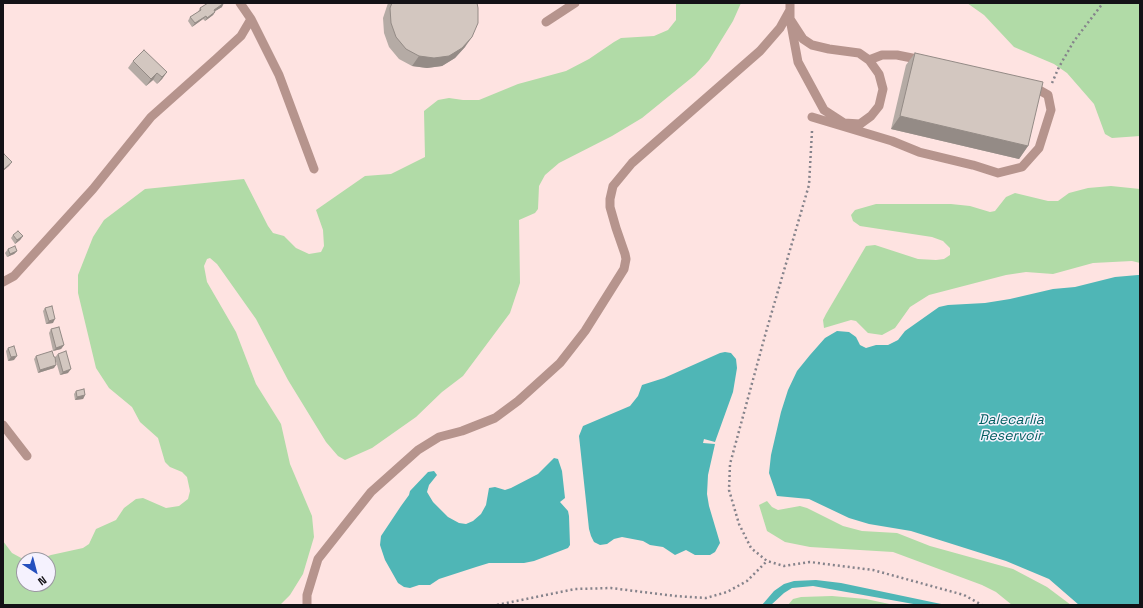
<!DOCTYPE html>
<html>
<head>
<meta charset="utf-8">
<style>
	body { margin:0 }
	#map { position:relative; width:1143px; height:608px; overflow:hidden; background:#f5f2fe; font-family:"Space Grotesk",sans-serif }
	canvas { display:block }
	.frame { position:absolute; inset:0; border:4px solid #131216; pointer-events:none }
	.north { position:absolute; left:16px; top:552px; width:40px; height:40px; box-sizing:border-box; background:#f5f2fe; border:1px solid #9b98a1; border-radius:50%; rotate:144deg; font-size:11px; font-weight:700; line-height:16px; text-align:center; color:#131216 }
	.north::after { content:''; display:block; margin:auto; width:14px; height:18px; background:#2550be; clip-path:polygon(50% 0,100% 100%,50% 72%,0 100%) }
</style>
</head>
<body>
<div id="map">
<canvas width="1143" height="608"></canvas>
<div class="frame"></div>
<div class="north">N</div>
</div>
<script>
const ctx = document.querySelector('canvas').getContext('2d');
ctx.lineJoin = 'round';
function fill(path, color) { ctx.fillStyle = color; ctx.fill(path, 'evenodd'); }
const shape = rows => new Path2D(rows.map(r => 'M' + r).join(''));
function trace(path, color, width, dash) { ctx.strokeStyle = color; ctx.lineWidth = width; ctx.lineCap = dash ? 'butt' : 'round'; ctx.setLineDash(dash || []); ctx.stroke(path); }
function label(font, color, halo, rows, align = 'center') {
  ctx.font = font + ' "Space Grotesk",sans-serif'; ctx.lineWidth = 3; ctx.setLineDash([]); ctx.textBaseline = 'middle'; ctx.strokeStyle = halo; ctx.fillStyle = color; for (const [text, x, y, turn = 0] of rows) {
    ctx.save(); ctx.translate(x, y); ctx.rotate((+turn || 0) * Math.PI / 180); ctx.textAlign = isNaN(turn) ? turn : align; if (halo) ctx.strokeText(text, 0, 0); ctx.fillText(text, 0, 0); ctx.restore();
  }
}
fill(shape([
	[3,3,1140,3,1140,605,3,605],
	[24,560,48,560,48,584,24,584]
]), '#fee3e1');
fill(shape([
	[676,3,741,3,733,21,709,60,695,75,642,118,612,136,559,163,545,175,539,186,538,209,535,213,519,220,520,283,510,313,463,376,442,392,416,417,372,448,345,460,338,456,326,442,288,380,256,319,217,264,210,258,207,259,204,266,207,282,236,332,256,384,281,424,290,464,312,516,314,537,303,574,290,595,281,604,277,605,230,604,3,605,3,541,12,553,23,559,35,560,24,560,24,584,48,584,48,560,37,560,51,555,83,548,89,544,96,529,116,520,124,508,136,499,143,498,166,508,179,506,188,499,190,491,187,477,182,472,170,467,165,462,158,438,140,422,132,407,109,388,96,368,78,293,78,275,93,237,104,220,145,189,244,179,268,226,273,233,284,236,296,248,309,254,321,252,324,246,323,230,316,210,365,176,391,174,425,157,424,111,438,100,449,98,463,100,479,100,518,84,566,71,589,59,614,42,621,38,654,36,668,30,676,20],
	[967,3,1140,3,1140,136,1112,138,1105,134,1094,104,1067,73,1054,64,1014,47,984,15],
	[1111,186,1140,189,1140,263,1132,261,1093,263,1053,274,1026,272,1006,275,929,295,910,307,895,328,882,335,868,333,856,321,851,320,824,328,823,320,826,314,866,246,875,245,918,259,936,260,944,259,950,255,950,248,943,241,932,237,860,226,853,221,851,215,855,210,876,204,951,204,970,206,990,212,995,211,1006,197,1015,193,1048,201,1058,201,1069,193,1088,188],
	[767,501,772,507,778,510,800,506,807,508,843,526,862,531,897,533,930,546,1013,569,1047,587,1071,605,1012,605,996,592,982,585,893,552,810,547,785,542,767,531,759,505],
	[832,596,866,599,894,605,788,605,793,599,801,597]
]), '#b1dba7');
fill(shape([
	[1138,275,1140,275,1140,605,1079,605,1049,579,1006,561,911,531,869,524,849,518,809,499,777,496,769,473,771,455,781,412,788,390,797,371,810,355,825,338,837,331,849,332,856,337,860,345,866,348,876,345,888,345,898,340,905,331,939,307,948,305,985,303,1010,299,1053,289,1075,287,1115,277],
	[725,352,731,353,736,359,737,368,733,392,715,442,704,439,703,443,715,444,708,475,707,494,709,506,720,543,715,552,710,555,695,555,686,550,675,555,663,547,650,545,643,541,622,537,614,539,607,544,600,545,594,542,591,536,589,529,579,436,583,426,630,406,638,396,642,385,664,378,720,353],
	[554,458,558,459,562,471,565,498,560,502,568,511,569,516,570,545,568,548,534,561,524,563,489,563,476,567,439,579,430,585,419,585,410,588,404,587,398,583,385,560,380,545,381,536,401,506,409,495,410,491,428,472,434,471,437,475,429,485,427,492,433,502,448,517,459,523,466,524,473,521,481,514,486,505,489,488,495,487,505,490,511,488,538,474],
	[816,580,841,583,946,605,919,605,813,586,792,588,784,593,771,605,762,605,774,591,784,584,794,581]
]), '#4fb6b6');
trace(shape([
	[1052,83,1059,67,1074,41,1103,3],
	[812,131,809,185,766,332,730,464,729,490,739,524,751,548,767,561,784,566,810,562,873,570,964,595,982,605],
	[497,605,575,589,611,588,675,596,706,598,727,592,747,581,767,561]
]), '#85838b', 2.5, [2, 3]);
trace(shape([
	[790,3,790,19,798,62,824,110,844,123,860,124,871,116,879,106,883,89,879,74,869,60,859,53,829,49,812,45,803,39,790,19],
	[251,19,279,75,314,169],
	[546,22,575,3],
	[869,60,882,55,897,55,922,60],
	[812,117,892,141,919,152,973,165,998,173,1022,167,1039,148,1051,110,1048,95,1032,86],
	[3,282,14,276,93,189,151,117,216,59,241,36,251,19,240,3],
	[3,425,27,456],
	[307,605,307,595,318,559,371,492,418,450,439,437,462,431,495,418,518,401,560,363,585,331,624,269,626,259,625,254,616,228,610,207,610,199,613,186,632,163,760,51,780,28,790,10]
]), '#b6948d', 9);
fill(shape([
	[388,3,477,3,465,47,455,58,442,66,427,68,412,66,399,59,389,47,384,33,383,18],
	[210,4,222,7,215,11,215,12,213,15,205,21,203,19,192,27,188,21,190,17,198,12,200,8],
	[915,53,1028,146,1019,159,891,129,906,65],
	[133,61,167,72,162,79,157,84,153,80,146,86,128,68],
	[13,235,23,236,20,240,15,244,11,238],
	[8,249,17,251,14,254,7,257,5,253],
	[45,308,53,323,46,324,43,311],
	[51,329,64,345,61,349,53,351,49,333],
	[8,348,14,360,8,361,6,351],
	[58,354,68,373,60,375,55,358,54,368,38,373,34,359,36,356,54,357,55,357],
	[76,391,85,395,83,399,75,400,74,394]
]), '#b5aba5');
fill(shape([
	[224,3,222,7,212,13,214,10],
	[215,12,213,15,205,21,207,18],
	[206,16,203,19,192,27,195,23],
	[472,37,465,47,455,58,442,66,427,68,412,66,419,56],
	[167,72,162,79,157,84,162,77],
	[157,73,153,80,146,86,151,79],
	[900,116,1028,146,1019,159,891,129],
	[12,162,9,166,3,171,3,170],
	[23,236,20,240,15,244,17,240],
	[17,251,14,254,7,257,10,254],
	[55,319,53,323,46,324,49,321],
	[64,345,61,349,53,351,56,348],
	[17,356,14,360,8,361,11,357],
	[56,365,54,368,38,373,40,370],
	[71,369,68,373,60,375,63,372],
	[85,395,83,399,75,400,77,397]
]), '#948b86');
const building = shape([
	[208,3,209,3,210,4,211,3,224,3,214,10,215,12,207,18,206,16,195,23,190,17,201,10,200,8,208,3],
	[392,3,477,3,478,8,478,23,472,37,462,48,449,56,434,58,419,56,406,49,396,37,391,23,390,8,392,3],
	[144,50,167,72,162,77,157,73,151,79,133,61,144,50],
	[915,53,1043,82,1028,146,900,116,915,53],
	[4,154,12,162,3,170,3,155,4,154],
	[18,231,23,236,17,240,13,235,18,231],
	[15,246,17,251,10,254,8,249,15,246],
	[52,306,55,319,49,321,45,308,52,306],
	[59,327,64,345,56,348,51,329,59,327],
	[14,346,17,356,11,357,8,348,14,346],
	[52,351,54,357,55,357,56,365,40,370,36,356,52,351],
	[66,351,71,369,63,372,58,354,66,351],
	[84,389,85,395,77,397,76,391,84,389]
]);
fill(building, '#d3c7c0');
trace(building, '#948b86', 1);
label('italic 14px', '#005e5f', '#f5f2fe', [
	["Dalecarlia",1011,420],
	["Reservoir",1011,436]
]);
</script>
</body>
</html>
